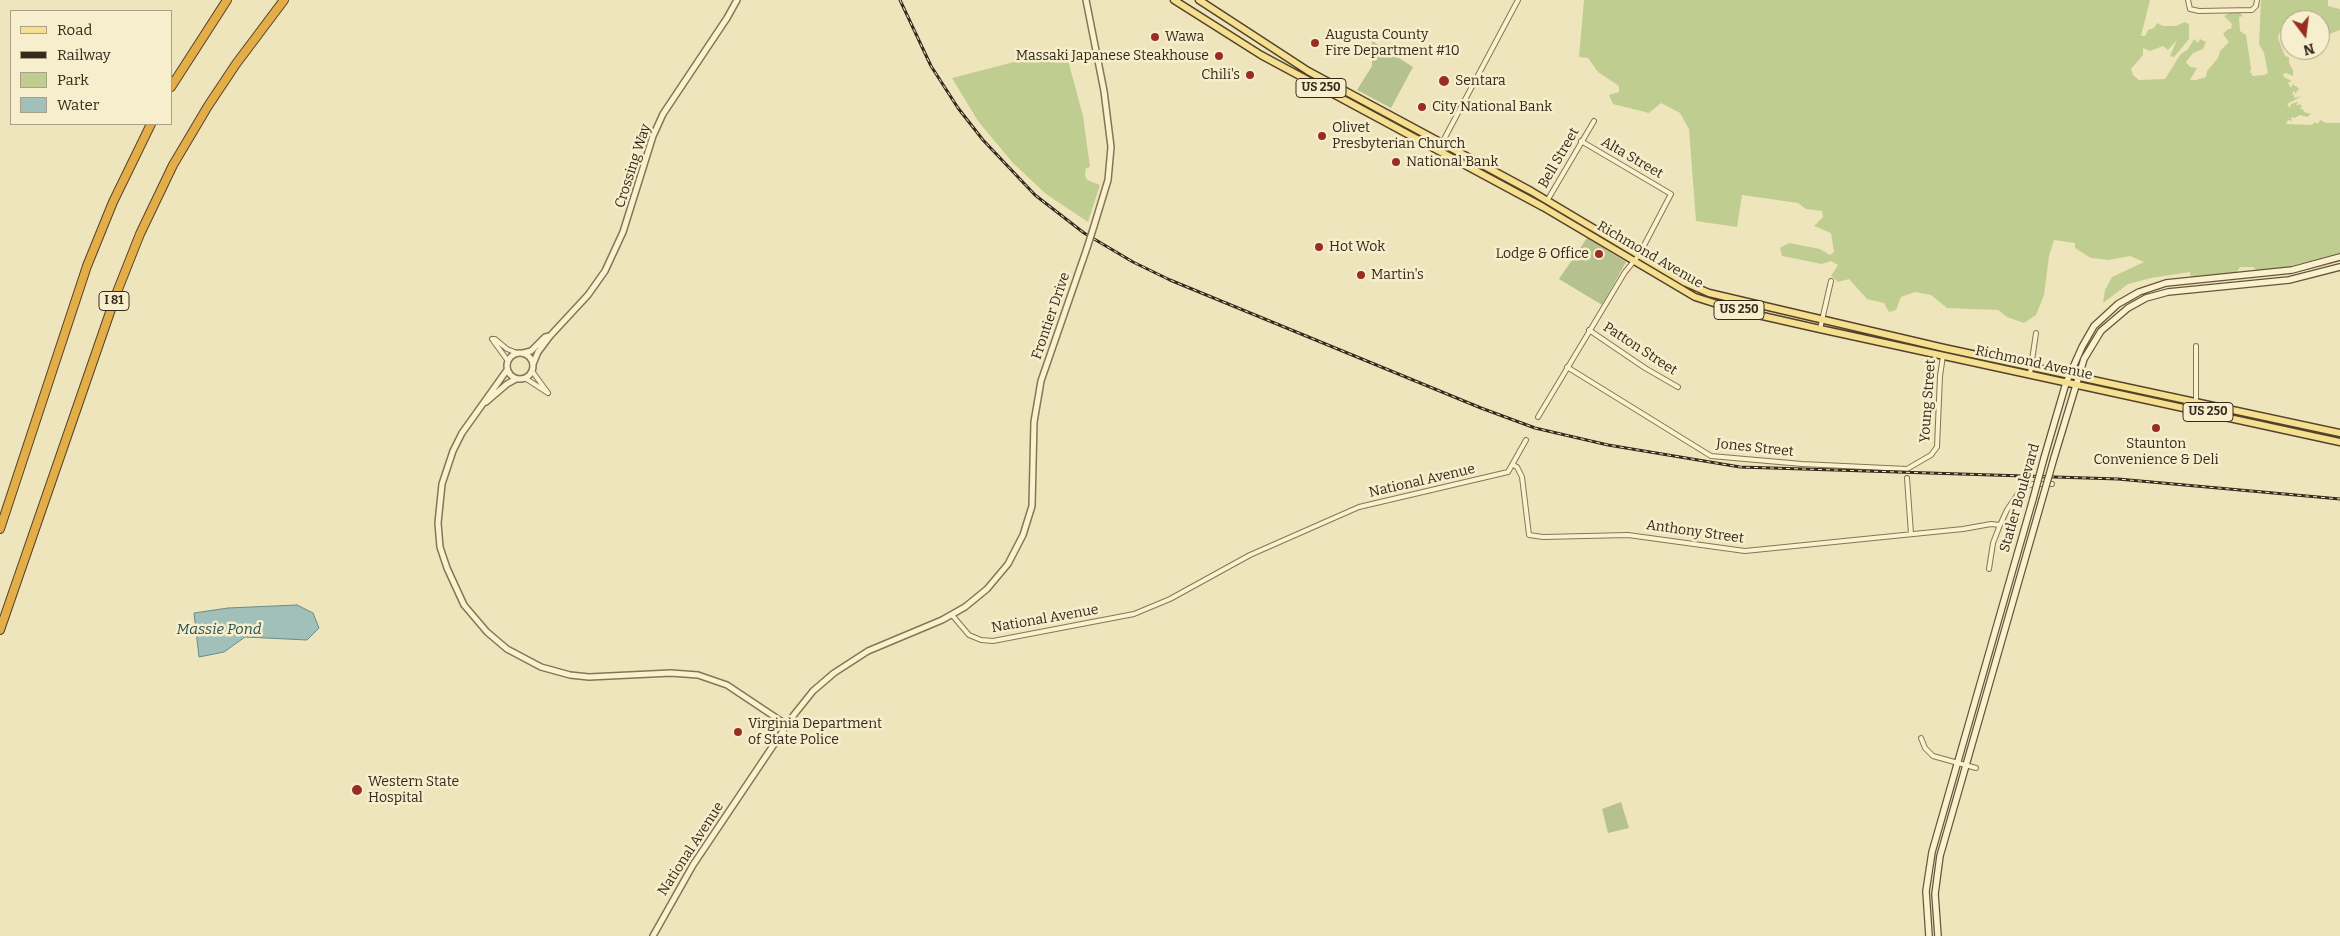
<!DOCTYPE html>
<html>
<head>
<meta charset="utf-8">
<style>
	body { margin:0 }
	#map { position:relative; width:2340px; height:936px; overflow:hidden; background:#efe5bc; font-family:Bitter,serif }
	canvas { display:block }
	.legend { position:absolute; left:10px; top:10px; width:162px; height:115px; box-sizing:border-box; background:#f6eecc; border:1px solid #a9a085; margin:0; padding:6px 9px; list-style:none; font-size:15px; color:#352a1b }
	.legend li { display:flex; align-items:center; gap:10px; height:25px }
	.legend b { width:25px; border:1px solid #a9a085 }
	.north { position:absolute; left:2280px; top:10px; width:50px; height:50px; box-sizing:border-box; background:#f6eecc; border:1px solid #a9a085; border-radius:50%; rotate:165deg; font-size:14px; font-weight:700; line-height:20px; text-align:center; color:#352a1b }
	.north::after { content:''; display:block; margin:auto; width:18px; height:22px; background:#982e23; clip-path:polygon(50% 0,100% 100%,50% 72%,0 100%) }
</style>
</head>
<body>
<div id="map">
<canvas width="2340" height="936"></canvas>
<ul class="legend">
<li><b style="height:6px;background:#f5df91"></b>Road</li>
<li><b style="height:6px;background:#352a1b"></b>Railway</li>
<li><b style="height:14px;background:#c0cd90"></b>Park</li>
<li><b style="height:14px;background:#a0c0b9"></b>Water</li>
</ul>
<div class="north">N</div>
</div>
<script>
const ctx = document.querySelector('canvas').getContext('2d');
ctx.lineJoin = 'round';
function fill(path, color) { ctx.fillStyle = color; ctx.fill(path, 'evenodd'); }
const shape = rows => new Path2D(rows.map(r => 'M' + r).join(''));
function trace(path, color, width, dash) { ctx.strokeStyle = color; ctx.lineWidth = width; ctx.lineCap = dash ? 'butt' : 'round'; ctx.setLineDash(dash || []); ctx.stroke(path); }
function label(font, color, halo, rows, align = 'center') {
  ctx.font = font + ' Bitter,serif'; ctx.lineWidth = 5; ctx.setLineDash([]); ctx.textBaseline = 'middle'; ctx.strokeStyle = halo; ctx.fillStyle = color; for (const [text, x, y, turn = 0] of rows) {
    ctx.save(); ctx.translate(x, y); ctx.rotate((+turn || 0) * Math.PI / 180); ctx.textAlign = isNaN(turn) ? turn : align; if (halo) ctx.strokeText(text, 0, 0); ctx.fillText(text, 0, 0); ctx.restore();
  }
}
fill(shape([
	[1584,0,2150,0,2141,36,2145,36,2148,30,2154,28,2157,23,2163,26,2176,26,2185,22,2189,24,2189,39,2174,57,2170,56,2177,40,2168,50,2163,46,2150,51,2143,48,2143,55,2131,69,2133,75,2139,80,2165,79,2180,55,2188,49,2194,39,2198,43,2200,39,2206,42,2203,49,2193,53,2186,62,2190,67,2197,68,2190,80,2196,80,2206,77,2207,71,2218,58,2220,51,2229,42,2223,34,2228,29,2231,29,2232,24,2224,16,2230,13,2240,13,2243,16,2239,17,2240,31,2246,35,2251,68,2250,72,2253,76,2264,75,2268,73,2264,53,2259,44,2261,0,2328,0,2328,6,2340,9,2340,30,2329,34,2320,33,2320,20,2290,20,2290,27,2279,33,2278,38,2285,56,2289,57,2289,63,2293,70,2293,76,2286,73,2283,74,2284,77,2292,81,2288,83,2291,88,2293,83,2294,86,2296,86,2299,89,2295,94,2294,90,2292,95,2294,94,2294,98,2302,96,2287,104,2290,108,2291,104,2298,102,2296,106,2300,104,2302,106,2300,109,2303,109,2304,112,2311,114,2307,117,2300,115,2295,118,2291,117,2292,121,2288,120,2286,124,2312,125,2315,122,2318,124,2320,120,2326,123,2340,123,2340,254,2278,269,2258,271,2253,267,2240,267,2236,273,2191,277,2190,272,2151,278,2128,284,2103,303,2105,290,2112,277,2144,262,2130,256,2109,260,2091,258,2075,248,2075,243,2054,240,2049,256,2044,295,2036,315,2024,323,2007,317,1998,310,1947,308,1931,295,1915,292,1901,297,1896,310,1889,312,1884,303,1867,299,1849,279,1838,282,1831,276,1838,265,1831,261,1822,264,1782,256,1780,248,1789,243,1820,249,1830,255,1834,252,1831,233,1814,226,1823,217,1822,211,1806,209,1798,203,1742,195,1737,227,1696,221,1689,129,1680,113,1661,103,1649,113,1613,104,1609,95,1619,92,1619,86,1598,72,1588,58,1579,57],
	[1065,49,1083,116,1090,167,1086,168,1085,175,1087,180,1100,185,1088,222,1046,194,1012,162,978,121,952,78]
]), '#c0cd90');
fill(shape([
	[1372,41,1413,67,1391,108,1357,90,1372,66],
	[1587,238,1626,262,1602,305,1559,279],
	[1621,802,1629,828,1608,833,1602,809]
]), '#b6c190');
const water = shape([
	[297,605,313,613,319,628,307,640,245,637,224,652,199,657,194,613,228,608,297,605]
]);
fill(water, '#a0c0b9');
trace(water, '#688d87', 1);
const minor = shape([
	[2188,0,2190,9,2199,11,2252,10,2256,6,2257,0],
	[1436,149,1442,143,1518,0],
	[1547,201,1594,121],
	[1820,329,1831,281],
	[1589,330,1645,368,1678,387],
	[492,339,495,339,507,349,517,353],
	[492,339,508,361],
	[2196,346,2196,410],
	[1567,367,1711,456,1802,464,1907,469,1931,455,1937,447,1940,376,1943,356],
	[532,371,548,393],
	[2030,374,2036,333],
	[525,378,548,393],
	[1538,417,1625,272,1639,255,1671,194,1581,141],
	[1513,465,1517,467,1522,477,1529,535,1543,537,1628,535,1745,551,1963,529,1991,524,2000,525,2007,510,2022,488,2033,484,2052,484],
	[1907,478,1911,534],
	[1989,569,1993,543,2000,525],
	[952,615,969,635,981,640,993,641,1134,614,1170,599,1250,555,1359,507,1508,472,1526,440],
	[1921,738,1925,748,1933,756,1976,768]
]);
const tertiary = shape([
	[1086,0,1104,91,1111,147,1108,180,1094,226],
	'507 366a13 13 0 1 1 26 0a13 13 0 1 1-26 0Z',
	[523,353,531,351,545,337,550,336],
	[533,364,538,352,550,336,588,295,605,271,623,232,653,136,663,114,727,18,737,0],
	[507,370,462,433,453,451,442,484,438,523,440,547,447,568,464,605,487,632,507,649,541,667,570,675,589,677,671,673,698,675,727,685,787,725],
	[486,402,507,384,516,379],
	[653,936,693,865,793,716,813,691,834,673,868,651,942,620,965,607,987,589,1008,564,1023,535,1032,506,1034,422,1041,381,1087,248]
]);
const secondary = shape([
	[2044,458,2066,383,2082,347,2094,326,2118,304,2139,292,2166,283,2292,270,2340,257],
	[2054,458,2084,359,2101,331,2128,308,2146,298,2168,292,2289,280,2340,267],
	[1929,936,1926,891,1932,852,2033,499],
	[1938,936,1935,894,1940,856,2042,500]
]);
const primary = shape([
	[1174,0,1261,55,1543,207,1695,297,1736,310,1820,329,2340,442],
	[1199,0,1308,71,1531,191,1684,282,1709,293,1944,348,2340,433]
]);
const motorway = shape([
	[171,87,227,0],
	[0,529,87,266,113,202,151,124],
	[0,630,117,292,140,234,173,165,208,106,236,64,284,0]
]);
trace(minor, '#877455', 6);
trace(tertiary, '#877455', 8);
trace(secondary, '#685539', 8);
trace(primary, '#54422a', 9);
trace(motorway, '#54422a', 10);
trace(minor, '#faf1cf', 4);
trace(tertiary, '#faf1cf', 5);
trace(secondary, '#faf1cf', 5.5);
trace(primary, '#f5df91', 6);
trace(motorway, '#e3ae48', 8);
const rail = shape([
	[900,0,931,66,958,108,983,140,1035,195,1084,233,1133,262,1170,280,1481,408,1535,428,1608,445,1740,467,2118,479,2340,499]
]);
trace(rail, '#352a1b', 3);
trace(rail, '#f6eecc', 1, [4]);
const tertiaryBridge = shape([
	[1087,248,1094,226]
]);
const secondaryBridge = shape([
	[2033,499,2044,458],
	[2042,500,2054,458]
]);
trace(tertiaryBridge, '#877455', 8, []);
trace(secondaryBridge, '#685539', 8, []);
trace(tertiaryBridge, '#faf1cf', 5);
trace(secondaryBridge, '#faf1cf', 5.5);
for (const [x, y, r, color] of [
	[1155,37,5,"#982e23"],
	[1315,43,5,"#982e23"],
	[1219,56,5,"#982e23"],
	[1250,75,5,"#982e23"],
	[1444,81,6,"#982e23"],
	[1422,107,5,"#982e23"],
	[1322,136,5,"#982e23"],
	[1396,162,5,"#982e23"],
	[1319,247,5,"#982e23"],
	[1599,254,5,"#982e23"],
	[1361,275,5,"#982e23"],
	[2156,428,5,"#982e23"],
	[738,732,5,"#982e23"],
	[357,790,6,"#982e23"]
]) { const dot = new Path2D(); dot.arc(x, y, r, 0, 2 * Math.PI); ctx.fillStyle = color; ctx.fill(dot); trace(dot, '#f6eecc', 2); }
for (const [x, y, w] of [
	[1321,88,50],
	[114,301,30],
	[1739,310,50],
	[2208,412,50]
]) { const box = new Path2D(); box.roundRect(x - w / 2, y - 9.5, w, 19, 4); ctx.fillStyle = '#f6eecc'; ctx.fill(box); trace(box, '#352a1b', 1); }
label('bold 12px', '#352a1b', null, [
	["US 250",1321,88],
	["I 81",114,301],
	["US 250",1739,310],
	["US 250",2208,412]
]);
label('14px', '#352a1b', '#f6eecc', [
	["Augusta County",1325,35],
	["Fire Department #10",1325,51],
	["Wawa",1165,37],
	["Massaki Japanese Steakhouse",1209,56,"right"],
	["Chili's",1240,75,"right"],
	["Sentara",1455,81],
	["City National Bank",1432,107],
	["Olivet",1332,128],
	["Presbyterian Church",1332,144],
	["National Bank",1406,162],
	["Hot Wok",1329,247],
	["Lodge & Office",1589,254,"right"],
	["Martin's",1371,275],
	["Staunton",2156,444,"center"],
	["Convenience & Deli",2156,460,"center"],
	["Virginia Department",748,724],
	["of State Police",748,740],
	["Western State",368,782],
	["Hospital",368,798]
], 'left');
label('14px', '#352a1b', '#f6eecc', [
	["Bell Street",1559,158,-60],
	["Alta Street",1632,158,30],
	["Crossing Way",633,166,-72],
	["Richmond Avenue",1650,255,30],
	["Frontier Drive",1051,316,-71],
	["Patton Street",1640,349,33],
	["Richmond Avenue",2034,363,12],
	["Young Street",1928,401,-86],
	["Jones Street",1755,448,6],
	["National Avenue",1422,481,-13],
	["Statler Boulevard",2020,498,-74],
	["Anthony Street",1695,532,8],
	["National Avenue",1045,619,-10],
	["National Avenue",691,849,-57]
]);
label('italic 15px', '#295456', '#f6eecc', [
	["Massie Pond",219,630]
]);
</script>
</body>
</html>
